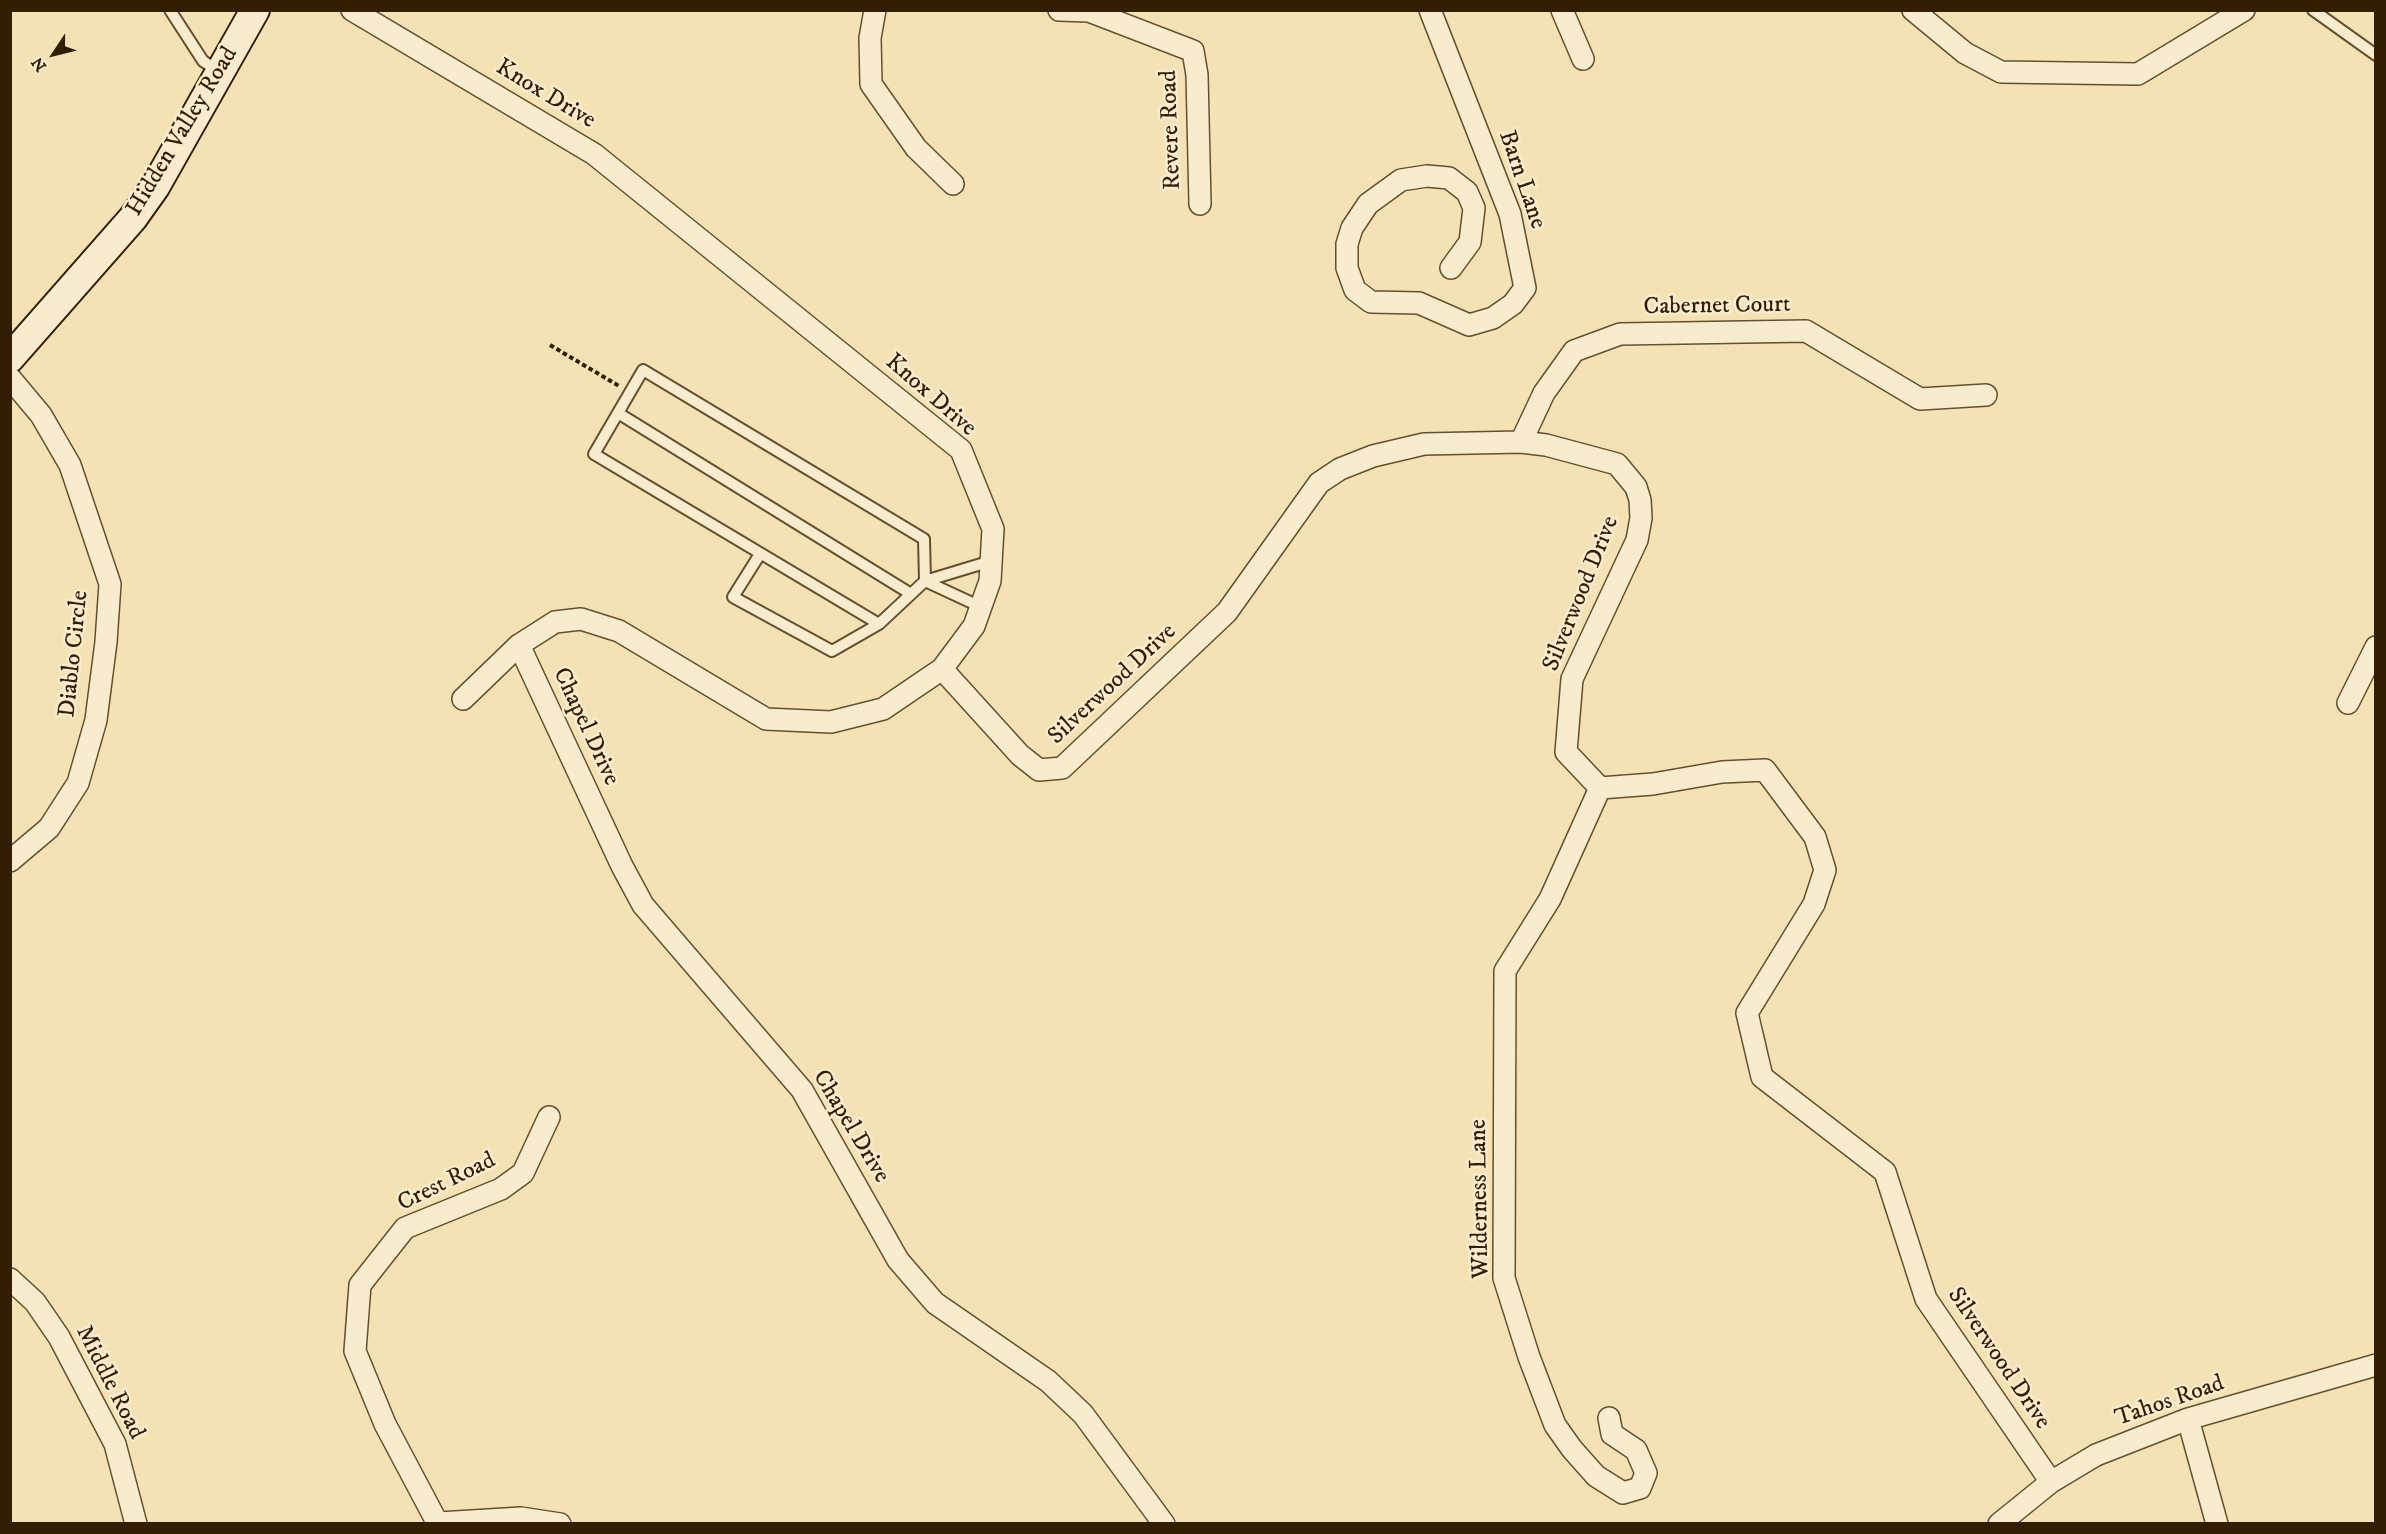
<!DOCTYPE html>
<html>
<head>
<meta charset="utf-8">
<style>
	body { margin:0 }
	#map { position:relative; width:2386px; height:1534px; overflow:hidden; background:#f5e2b4; font-family:"IM FELL DW Pica",serif }
	canvas { display:block }
	.frame { position:absolute; inset:0; border:12px solid #341e03; pointer-events:none }
	.north { position:absolute; left:24px; top:24px; width:60px; height:60px; -webkit-text-stroke:4px #f8ecce; paint-order:stroke; rotate:235deg; font-size:16px; font-weight:700; line-height:24px; text-align:center; color:#341e03 }
	.north::after { content:''; display:block; margin:auto; width:21px; height:27px; background:#341e03; clip-path:polygon(50% 0,100% 100%,50% 72%,0 100%) }
</style>
</head>
<body>
<div id="map">
<canvas width="2386" height="1534"></canvas>
<div class="frame"></div>
<div class="north">N</div>
</div>
<script>
const ctx = document.querySelector('canvas').getContext('2d');
ctx.lineJoin = 'round';
const shape = rows => new Path2D(rows.map(r => 'M' + r).join(''));
function trace(path, color, width, dash) { ctx.strokeStyle = color; ctx.lineWidth = width; ctx.lineCap = dash ? 'butt' : 'round'; ctx.setLineDash(dash || []); ctx.stroke(path); }
function label(font, color, halo, rows, align = 'center') {
  ctx.font = font + ' "IM FELL DW Pica",serif'; ctx.lineWidth = 5; ctx.setLineDash([]); ctx.textBaseline = 'middle'; ctx.strokeStyle = halo; ctx.fillStyle = color; for (const [text, x, y, turn = 0] of rows) {
    ctx.save(); ctx.translate(x, y); ctx.rotate((+turn || 0) * Math.PI / 180); ctx.textAlign = isNaN(turn) ? turn : align; if (halo) ctx.strokeText(text, 0, 0); ctx.fillText(text, 0, 0); ctx.restore();
  }
}
const lane = shape([
	[170,10,203,61,220,72],
	[2313,10,2376,55],
	[618,413,911,594],
	[760,554,733,597,832,651,879,624,925,581,924,539,643,370,594,454,879,624],
	[925,581,991,561],
	[925,581,981,607]
]);
const street = shape([
	[352,10,594,154,961,450,993,529,990,581,974,626,942,669,883,709,831,722,766,719,619,631,581,619,555,622,519,645,463,699],
	[875,10,870,38,871,84,916,148,953,184],
	[1059,10,1089,11,1193,51,1197,75,1200,204],
	[1430,10,1510,214,1525,288,1513,304,1493,318,1469,325,1419,303,1371,302,1355,290,1347,268,1347,244,1352,228,1368,204,1401,180,1427,176,1449,178,1467,192,1474,208,1470,242,1451,268],
	[1562,10,1583,59],
	[1913,10,1965,53,2001,72,2138,74,2244,10],
	[10,378,41,415,70,465,110,584,106,642,96,720,78,783,49,828,10,861],
	[1521,442,1544,393,1574,351,1620,334,1806,331,1920,399,1986,395],
	[519,645,622,866,643,905,802,1090,898,1260,935,1303,1048,1381,1083,1414,1164,1524],
	[942,669,1020,755,1039,770,1062,768,1227,612,1319,483,1340,469,1373,456,1424,444,1521,442,1546,445,1617,464,1636,487,1640,500,1641,518,1637,540,1572,679,1566,752,1600,788],
	[2348,703,2376,647],
	[1600,788,1653,784,1722,772,1765,770,1815,837,1825,870,1814,904,1747,1013,1762,1077,1885,1172,1926,1299,2051,1482],
	[1600,788,1550,899,1505,971,1504,1278,1529,1357,1555,1425,1572,1449,1596,1476,1623,1493,1640,1488,1646,1473,1636,1450,1612,1434,1609,1418],
	[10,1279,35,1302,59,1337,115,1444,136,1524],
	[2188,1419,2217,1524],
	[439,1523,521,1518,560,1524],
	[438,1524,385,1424,355,1351,360,1285,405,1228,501,1189,523,1173,549,1117],
	[1999,1524,2051,1482,2096,1455,2188,1419,2376,1365]
]);
const secondary = shape([
	[10,358,133,218,155,187,255,10]
]);
trace(lane, '#644f2f', 14);
trace(street, '#644f2f', 24);
trace(secondary, '#341e03', 32);
trace(shape([
	[550,345,619,386]
]), '#341e03', 4, [4.5, 3]);
trace(lane, '#f8ecce', 10);
trace(street, '#f8ecce', 21);
trace(secondary, '#f8ecce', 28);
label('24px', '#341e03', '#f8ecce', [
	["Knox Drive",545,95,31],
	["Revere Road",1172,130,-92],
	["Hidden Valley Road",183,132,-59],
	["Barn Lane",1521,180,71],
	["Cabernet Court",1717,307,-1],
	["Knox Drive",930,396,41],
	["Silverwood Drive",1582,594,-68],
	["Diablo Circle",75,654,-84],
	["Silverwood Drive",1113,685,-43],
	["Chapel Drive",585,727,65],
	["Chapel Drive",850,1127,59],
	["Crest Road",447,1183,-26],
	["Wilderness Lane",1481,1199,-91],
	["Silverwood Drive",1998,1359,56],
	["Middle Road",109,1383,63],
	["Tahos Road",2170,1402,-19]
]);
</script>
</body>
</html>
